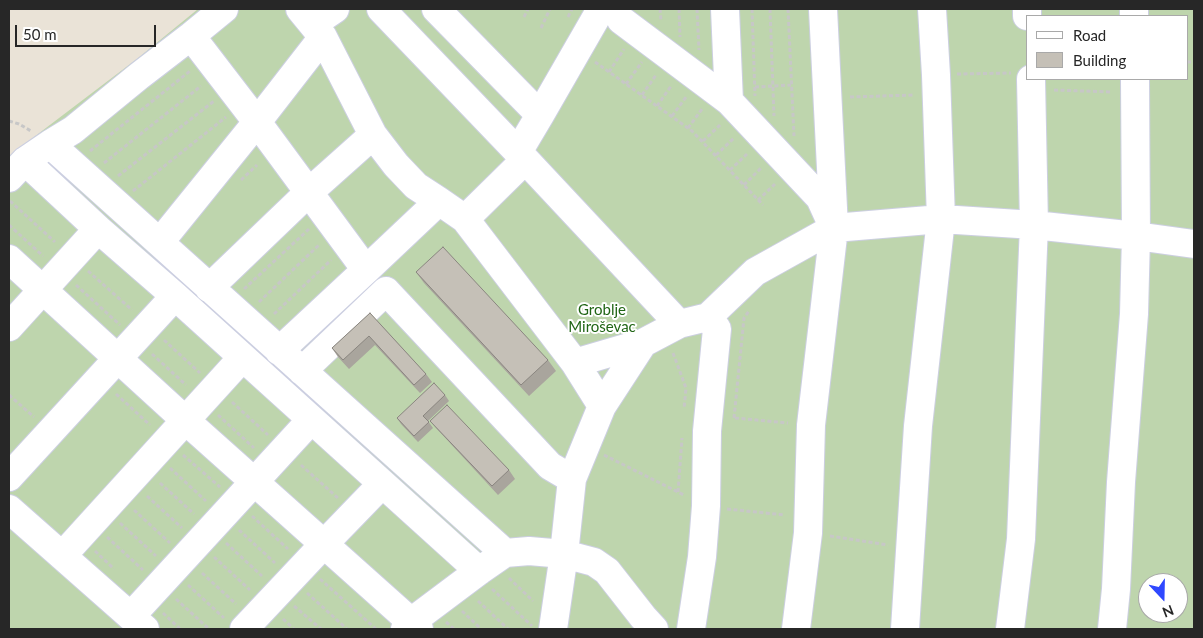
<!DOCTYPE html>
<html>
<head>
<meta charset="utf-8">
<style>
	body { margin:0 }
	#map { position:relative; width:1203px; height:638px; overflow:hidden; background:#eae3d7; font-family:Lato,sans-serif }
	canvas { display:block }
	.frame { position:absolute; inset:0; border:10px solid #272727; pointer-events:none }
	.legend { position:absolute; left:1026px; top:15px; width:162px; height:65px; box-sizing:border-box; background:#fff; border:1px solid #a9a9a9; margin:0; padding:6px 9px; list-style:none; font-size:15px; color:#272727 }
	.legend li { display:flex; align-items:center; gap:10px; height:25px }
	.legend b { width:25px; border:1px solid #a9a9a9 }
	.north { position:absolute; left:1138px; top:573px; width:50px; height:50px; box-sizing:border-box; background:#fff; border:1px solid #a9a9a9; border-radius:50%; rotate:159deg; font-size:14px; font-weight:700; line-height:20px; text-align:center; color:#272727 }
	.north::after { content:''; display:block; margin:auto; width:18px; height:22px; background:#2f48ff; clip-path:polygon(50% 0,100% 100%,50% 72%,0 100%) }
	.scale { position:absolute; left:15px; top:25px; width:141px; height:22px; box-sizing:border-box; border:2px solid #272727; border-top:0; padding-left:6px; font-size:15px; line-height:18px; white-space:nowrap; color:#272727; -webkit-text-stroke:4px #fff; paint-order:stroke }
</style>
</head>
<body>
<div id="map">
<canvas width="1203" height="638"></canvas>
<div class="frame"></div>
<ul class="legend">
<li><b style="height:6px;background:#fff"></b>Road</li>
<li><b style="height:14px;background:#c5c0b7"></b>Building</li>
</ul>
<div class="north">N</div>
<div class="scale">50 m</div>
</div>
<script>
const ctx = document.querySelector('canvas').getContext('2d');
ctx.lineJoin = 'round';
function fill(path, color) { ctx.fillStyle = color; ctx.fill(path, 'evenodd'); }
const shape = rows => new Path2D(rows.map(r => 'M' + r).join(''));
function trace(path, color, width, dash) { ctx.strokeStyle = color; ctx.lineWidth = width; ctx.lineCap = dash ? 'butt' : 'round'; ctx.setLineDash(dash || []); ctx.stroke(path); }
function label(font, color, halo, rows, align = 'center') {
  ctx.font = font + ' Lato,sans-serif'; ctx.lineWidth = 4; ctx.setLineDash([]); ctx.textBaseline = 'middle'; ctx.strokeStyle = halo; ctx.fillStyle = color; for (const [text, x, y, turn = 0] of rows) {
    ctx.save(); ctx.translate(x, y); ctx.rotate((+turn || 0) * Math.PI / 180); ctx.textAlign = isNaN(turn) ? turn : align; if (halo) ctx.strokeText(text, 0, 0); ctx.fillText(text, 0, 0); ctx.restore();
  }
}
fill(shape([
	[198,9,1194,9,1194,629,9,629,9,156,138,58],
	[1027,16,1187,16,1187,79,1027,79],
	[1148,583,1178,583,1178,613,1148,613]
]), '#bed5ad');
const minor = shape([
	[381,9,518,152,679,324,708,317,755,272,834,228,941,219,1034,225,1136,236,1194,244],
	[436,9,540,115],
	[725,9,729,101],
	[1027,9,1027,16],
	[1134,9,1134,16],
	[621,20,729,101,820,198,830,220],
	[313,24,335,9],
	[191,36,257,122,366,270,279,351],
	[373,135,396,165,416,186,439,201],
	[50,144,505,553],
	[518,152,540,115,601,9],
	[525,160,465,219,575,363,602,406],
	[9,178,25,161,50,144,73,130,139,76,191,36,224,9],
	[98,229,175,296,479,571],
	[160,242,257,122,323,37],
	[9,259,185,420,419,629],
	[366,270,439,201,465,219],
	[209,288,308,193,373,135,323,37,300,9],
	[9,327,98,229,25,161],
	[575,363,643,343],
	[302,371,386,291,550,466,572,479],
	[9,477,175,296],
	[9,509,145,629],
	[62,556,242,358],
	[131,616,311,420],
	[244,629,324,544,382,484],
	[405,629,411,622,479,571,505,553,529,551,564,554,594,562,607,571,643,617,654,629],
	[553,629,564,554,572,479,602,406,643,343,679,324],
	[691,629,702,557,706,506,707,431,717,329,708,317],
	[796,629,808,533,811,425,834,228,823,9],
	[905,629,918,426,941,219,936,75,932,9],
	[1010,629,1021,539,1034,225,1031,79],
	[1112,629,1116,589,1121,482,1134,314,1136,236,1135,79]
]);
trace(minor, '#cccfe1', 30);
trace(shape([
	[660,9,661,21],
	[679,9,680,37],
	[697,9,699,50],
	[752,9,755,96],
	[770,9,774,116],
	[788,9,794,136],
	[524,17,528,9],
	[568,17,572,9],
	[541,28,550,9],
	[595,62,692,131,763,205],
	[1187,62,1194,62],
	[609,72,624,49],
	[957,74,1011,73],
	[626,84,642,62],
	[755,87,791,85],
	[1054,90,1112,92],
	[642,95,656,75],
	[850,97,914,95],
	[657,106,671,86],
	[672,116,686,97],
	[9,121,19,124,31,131],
	[688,128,702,109],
	[703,141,720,125],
	[90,151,190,71],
	[716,155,734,138],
	[104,163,201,86],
	[730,170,747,154],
	[118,176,214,101],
	[241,180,257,165],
	[744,185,761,168],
	[133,191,226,117],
	[758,200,775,184],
	[10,201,55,242],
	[9,225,43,256],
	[88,271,132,310],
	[76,285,120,325],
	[244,289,309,229],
	[259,302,320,244],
	[274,314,331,260],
	[164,340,200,373],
	[673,353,686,388,684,409],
	[152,354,186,385],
	[116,394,150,425],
	[9,395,34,417],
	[232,402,268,435],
	[218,415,254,448],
	[734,418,744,318,749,311],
	[735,418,788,423],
	[183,455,220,487],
	[604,455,684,495],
	[301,465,339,499],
	[170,468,206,501],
	[160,483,194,514],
	[678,492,682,438],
	[147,496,182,528],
	[727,509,785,515],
	[134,510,170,543],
	[252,516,288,549],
	[120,523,156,556],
	[239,530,275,563],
	[830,536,888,545],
	[107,537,143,570],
	[226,543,262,576],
	[95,551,114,569],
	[214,557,250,590],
	[202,573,236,604],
	[509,578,533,601],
	[320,579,376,629],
	[188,585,224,618],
	[492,589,532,626],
	[307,593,347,629],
	[176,599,209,629],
	[478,601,508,629],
	[294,606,321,629],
	[462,611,481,629],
	[163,613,180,629],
	[283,619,294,629],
	[446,622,454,629]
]), '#c7c7c7', 3, [4, 2.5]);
trace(minor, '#fff', 28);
fill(shape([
	[416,272,548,360,556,371,529,396,424,283],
	[370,313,426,374,432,382,420,393,375,345,349,369,338,357,332,348],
	[445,395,449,401,428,421,433,428,418,442,401,424,397,418],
	[430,421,509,470,515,479,498,495,437,429]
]), '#a9a59d');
const building = shape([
	[443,247,548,360,521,385,416,272,443,247],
	[370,313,426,374,414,385,369,336,343,360,332,348,370,313],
	[434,383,445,395,423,416,429,422,414,436,397,418,434,383],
	[447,405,509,470,492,486,430,421,447,405]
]);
fill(building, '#c5c0b7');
trace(building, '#8a8680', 1);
label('15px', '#206515', '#fff', [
	["Groblje",602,310],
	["Miroševac",602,327]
]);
</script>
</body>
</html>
